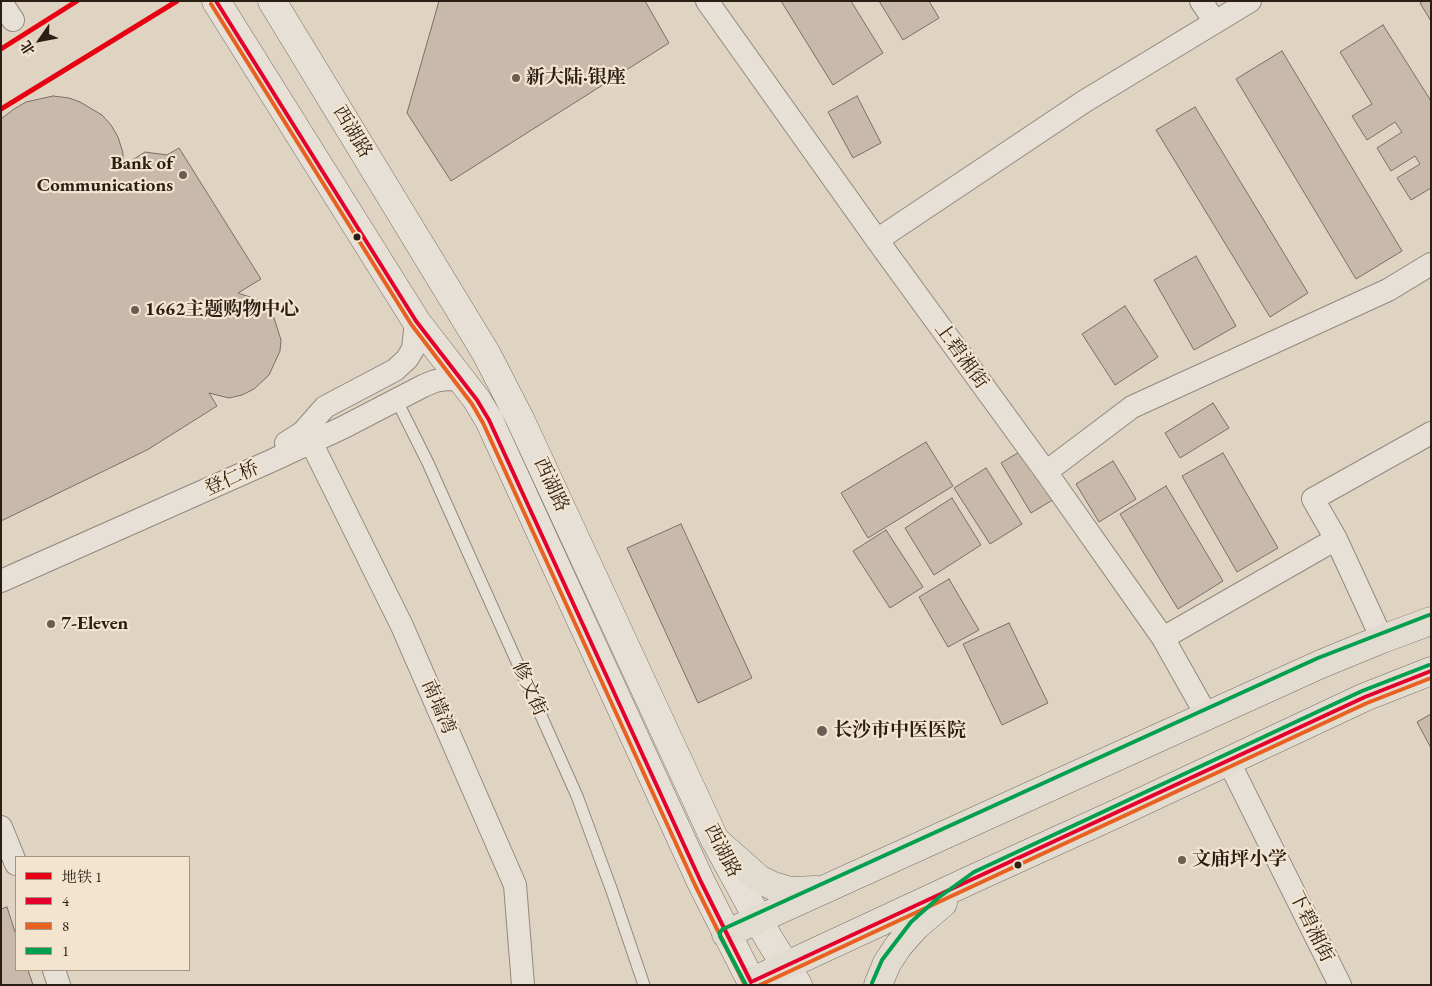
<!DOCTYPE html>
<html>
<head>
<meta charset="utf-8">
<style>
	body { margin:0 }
	#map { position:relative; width:1432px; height:986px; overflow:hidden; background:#dfd3c2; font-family:"EB Garamond","Noto Serif SC",serif }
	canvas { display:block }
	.frame { position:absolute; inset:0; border:2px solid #2b1e14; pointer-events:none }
	.legend { position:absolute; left:15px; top:856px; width:175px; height:115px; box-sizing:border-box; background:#f3e4cf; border:1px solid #a39584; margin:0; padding:6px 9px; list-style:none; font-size:15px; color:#2b1e14 }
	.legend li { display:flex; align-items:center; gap:10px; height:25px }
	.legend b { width:25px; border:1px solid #a39584 }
	.north { position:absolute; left:15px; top:15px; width:50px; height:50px; -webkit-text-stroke:4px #f3e4cf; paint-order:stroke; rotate:237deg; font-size:14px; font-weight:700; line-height:20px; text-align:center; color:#2b1e14 }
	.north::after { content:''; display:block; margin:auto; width:18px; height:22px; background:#2b1e14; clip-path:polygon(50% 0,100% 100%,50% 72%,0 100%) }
</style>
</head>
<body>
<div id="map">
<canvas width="1432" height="986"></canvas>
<div class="frame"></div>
<ul class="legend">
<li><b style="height:6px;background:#e60012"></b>地铁 1</li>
<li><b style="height:6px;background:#e4002b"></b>4</li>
<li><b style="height:6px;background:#e86121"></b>8</li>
<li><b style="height:6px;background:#029f4e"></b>1</li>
</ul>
<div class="north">北</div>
</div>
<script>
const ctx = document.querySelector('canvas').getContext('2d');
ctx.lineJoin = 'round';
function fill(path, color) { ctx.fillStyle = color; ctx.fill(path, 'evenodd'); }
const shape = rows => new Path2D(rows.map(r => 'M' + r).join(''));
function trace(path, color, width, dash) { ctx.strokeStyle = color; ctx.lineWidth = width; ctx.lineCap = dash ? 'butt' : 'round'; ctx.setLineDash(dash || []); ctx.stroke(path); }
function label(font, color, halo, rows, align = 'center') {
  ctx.font = font + ' "EB Garamond","Noto Serif SC",serif'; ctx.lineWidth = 4.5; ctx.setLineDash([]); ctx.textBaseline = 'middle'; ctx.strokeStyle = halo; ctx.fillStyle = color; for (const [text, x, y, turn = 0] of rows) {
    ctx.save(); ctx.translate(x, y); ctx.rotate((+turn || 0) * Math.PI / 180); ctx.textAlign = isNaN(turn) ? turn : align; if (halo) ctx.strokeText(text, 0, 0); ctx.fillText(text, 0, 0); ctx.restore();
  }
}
const building = shape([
	[439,1,645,1,669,43,451,181,407,113,439,1],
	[781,1,851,1,883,53,833,85,781,1],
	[879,1,929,1,939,18,903,40,879,1],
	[1423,1,1431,1,1431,21,1420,3,1423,1],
	[1383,25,1431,101,1431,188,1411,200,1397,178,1420,164,1415,156,1391,171,1377,148,1402,132,1395,122,1367,140,1352,116,1372,104,1340,52,1383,25],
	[1282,51,1402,251,1356,279,1236,79,1282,51],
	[53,96,69,98,80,102,102,115,111,125,118,137,123,153,123,166,145,152,167,155,179,148,261,279,238,293,256,299,265,305,273,315,281,340,280,351,269,375,254,389,242,395,229,398,209,393,217,406,147,450,1,521,1,119,14,109,26,102,53,96],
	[857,96,881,143,853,158,828,112,857,96],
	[1195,107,1308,293,1270,317,1156,130,1195,107],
	[1196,256,1236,326,1194,350,1154,280,1196,256],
	[1125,306,1158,357,1115,385,1082,334,1125,306],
	[1213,403,1229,428,1180,458,1165,433,1213,403],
	[926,442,953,486,868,538,841,493,926,442],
	[1026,448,1056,498,1031,513,1001,463,1026,448],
	[1223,453,1278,548,1237,572,1182,476,1223,453],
	[1113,461,1136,499,1099,522,1076,484,1113,461],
	[986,468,1022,524,990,544,954,488,986,468],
	[1166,486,1223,581,1178,609,1120,514,1166,486],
	[952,498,981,545,934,575,905,528,952,498],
	[681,524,752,678,698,703,627,548,681,524],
	[886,530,923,587,890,608,853,551,886,530],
	[949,579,979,630,948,647,919,597,949,579],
	[1009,623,1048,703,1002,725,963,644,1009,623],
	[1431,714,1431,748,1417,722,1431,714],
	[7,907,16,935,16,970,28,970,33,985,1,985,1,909,7,907]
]);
fill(building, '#c9b9aa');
trace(building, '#787066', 1);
const lane = shape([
	[396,399,428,463,577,796,612,891,644,985]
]);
const street = shape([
	[707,1,877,240,1046,472,1163,638,1207,716],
	[1201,1,1215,22],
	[1,2,13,20],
	[877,240,1085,101,1250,1],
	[311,442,402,626,515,885,523,985],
	[286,443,303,432,325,407,395,370,407,359,413,349,416,321],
	[1046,472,1132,407,1388,290,1431,264],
	[1,581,271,461,344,427,423,386,435,381,448,379,462,380],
	[1163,638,1336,539],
	[1382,639,1336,539,1313,499,1431,433],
	[1229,762,1340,985],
	[1,827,16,864],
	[54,970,59,985]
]);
const secondary = shape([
	[216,1,416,321,477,400,489,420,701,882,753,985],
	[272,1,486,353,520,419,715,840,769,939,798,985]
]);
const primary = shape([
	[715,840,759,879,773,886,790,891,816,890],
	[726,934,1321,664,1382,639,1431,621],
	[751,982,977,877,1120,812,1365,697,1431,671],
	[878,985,887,963,899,945,916,926,943,903]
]);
trace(lane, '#91897e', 13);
trace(street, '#91897e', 24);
trace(secondary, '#787066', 29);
trace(primary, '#787066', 29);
trace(lane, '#e6e0d7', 11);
trace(street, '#e6e0d7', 22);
trace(secondary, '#e6e0d7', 28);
trace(primary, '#e2dbd0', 28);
trace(shape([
	[216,1,416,321,477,400,489,420,701,882,751,982,1365,697,1431,671]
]), '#e4002b', 4);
trace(shape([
	[211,4,411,324,472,404,483,423,695,885,745,985],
	[760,985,1367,703,1431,678]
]), '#e86121', 4);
trace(shape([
	[872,983,882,960,911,922,938,898,974,872,1362,691,1429,665],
	[746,985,720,936,720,932,723,929,1318,658,1429,615]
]), '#029f4e', 4);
trace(shape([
	[1,49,77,1],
	[1,109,177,1]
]), '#e60012', 5);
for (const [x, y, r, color] of [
	[516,78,5,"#6a5d51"],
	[183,175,5,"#6a5d51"],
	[357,237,4.5,"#2b1e14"],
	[135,310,5,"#6a5d51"],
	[51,624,5,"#6a5d51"],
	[822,731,6,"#6a5d51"],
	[1182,860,5,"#6a5d51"],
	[1018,865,4.5,"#2b1e14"]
]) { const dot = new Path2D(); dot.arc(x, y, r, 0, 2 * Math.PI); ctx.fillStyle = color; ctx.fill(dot); trace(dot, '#f3e4cf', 2); }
label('bold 19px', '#2b1e14', '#f3e4cf', [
	["新大陆·银座",526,78],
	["Bank of",173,164,"right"],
	["Communications",173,186,"right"],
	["1662主题购物中心",145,310],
	["7-Eleven",61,624],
	["长沙市中医医院",833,731],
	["文庙坪小学",1192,860]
], 'left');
label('19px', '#2b1e14', '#f3e4cf', [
	["西湖路",352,132,59],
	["上碧湘街",961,356,54],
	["登仁桥",232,479,-24],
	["西湖路",551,485,65],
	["修文街",529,689,66],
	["南墙湾",438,707,67],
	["西湖路",722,851,63],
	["下碧湘街",1311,927,64]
]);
</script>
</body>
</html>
